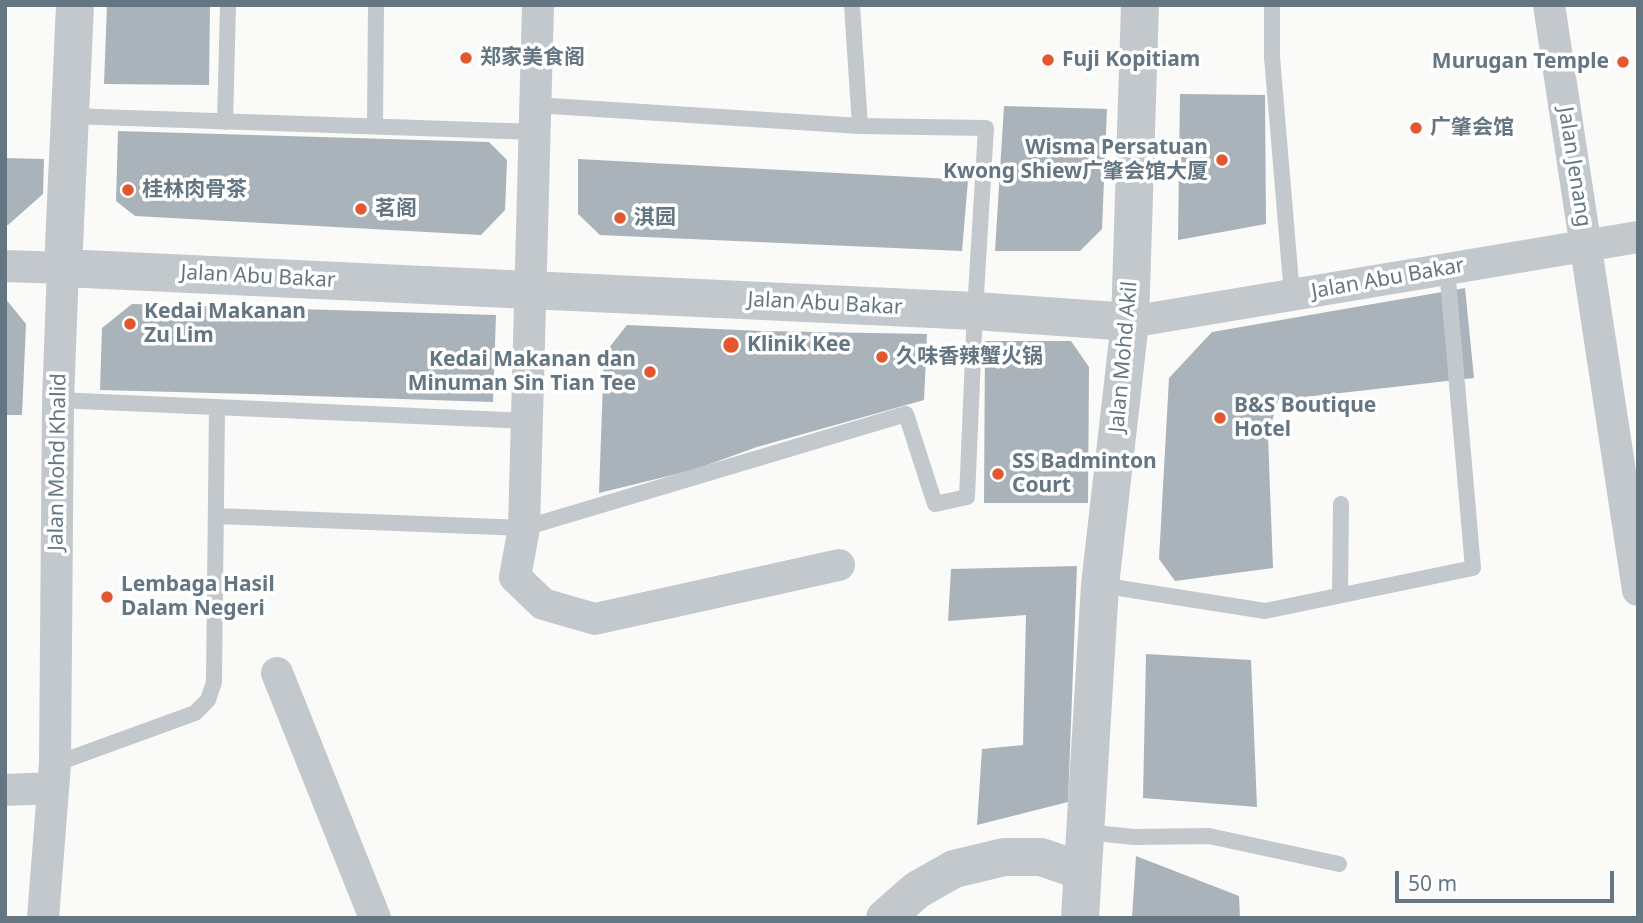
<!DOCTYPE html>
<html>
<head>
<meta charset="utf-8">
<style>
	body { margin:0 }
	#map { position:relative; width:1643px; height:923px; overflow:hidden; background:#fafaf8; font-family:"Noto Sans",sans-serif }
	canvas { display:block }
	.frame { position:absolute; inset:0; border:7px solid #657683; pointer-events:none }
	.scale { position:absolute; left:1395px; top:871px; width:219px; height:32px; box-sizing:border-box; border:4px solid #657683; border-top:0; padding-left:9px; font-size:21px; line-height:24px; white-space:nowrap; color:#657683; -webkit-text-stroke:5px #fff; paint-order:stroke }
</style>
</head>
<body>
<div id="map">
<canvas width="1643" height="923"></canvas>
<div class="frame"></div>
<div class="scale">50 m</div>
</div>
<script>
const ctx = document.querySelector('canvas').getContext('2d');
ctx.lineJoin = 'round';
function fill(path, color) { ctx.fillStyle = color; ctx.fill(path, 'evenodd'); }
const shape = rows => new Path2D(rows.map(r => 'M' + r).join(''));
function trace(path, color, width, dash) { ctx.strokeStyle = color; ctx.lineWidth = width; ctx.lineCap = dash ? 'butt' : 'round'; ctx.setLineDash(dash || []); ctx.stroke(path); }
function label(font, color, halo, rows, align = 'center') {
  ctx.font = font + ' "Noto Sans","Noto Sans SC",sans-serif'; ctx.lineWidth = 7; ctx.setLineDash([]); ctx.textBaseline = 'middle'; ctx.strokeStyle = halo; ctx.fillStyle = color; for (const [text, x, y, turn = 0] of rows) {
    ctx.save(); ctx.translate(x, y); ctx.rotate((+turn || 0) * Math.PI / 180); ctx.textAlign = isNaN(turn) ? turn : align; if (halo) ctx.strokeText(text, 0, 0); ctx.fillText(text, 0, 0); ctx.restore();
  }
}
fill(shape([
	[107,5,210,5,209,85,104,84],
	[1180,94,1265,95,1266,224,1178,240],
	[1004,106,1107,109,1102,229,1080,251,995,251],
	[118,131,489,142,507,160,505,210,481,235,135,216,116,201],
	[5,158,44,159,43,194,8,225,5,225],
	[578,159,968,180,962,251,600,235,578,214],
	[1465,288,1474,378,1278,400,1268,436,1273,568,1175,581,1159,559,1169,378,1212,332],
	[5,298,26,324,22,415,5,415],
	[132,304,496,315,493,402,250,394,100,390,102,328],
	[627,325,762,331,927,334,924,400,757,447,693,470,599,493,604,354],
	[985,341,1071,341,1089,367,1088,503,984,503],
	[1077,566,1068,802,977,825,982,749,1023,745,1026,615,948,621,951,569],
	[1146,654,1251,660,1257,807,1143,798],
	[1136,856,1239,896,1240,918,1132,918]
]), '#aab3b9');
trace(shape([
	[852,5,860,126],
	[1272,5,1272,57,1292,295],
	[70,116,535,132],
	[225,122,228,5],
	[375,126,376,5],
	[58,400,527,421],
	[216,516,524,528,906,414,935,504,967,497,975,311,986,128,860,126,535,105],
	[1100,585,1265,611,1473,568,1447,269],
	[1340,595,1341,504],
	[55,764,195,713,208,700,214,682,217,407],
	[1085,832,1134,837,1209,836,1339,864]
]), '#c3c8cc', 16);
trace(shape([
	[538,5,524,528,515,577,543,604,595,619,839,565],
	[1549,5,1638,590],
	[5,266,63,268,58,400,55,764,43,918],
	[1130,322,1638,237],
	[277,673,375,918],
	[5,790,53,788]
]), '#c3c8cc', 32);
trace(shape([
	[75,5,63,268,975,311,1130,322],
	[885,918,917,890,954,869,1004,857,1041,857,1082,871],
	[1080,918,1100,585,1130,322,1140,5]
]), '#c3c8cc', 38);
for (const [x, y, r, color] of [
	[466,58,7,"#e4572e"],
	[1048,60,7,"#e4572e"],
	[1623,62,7,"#e4572e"],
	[1416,128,7,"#e4572e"],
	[1222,160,7,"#e4572e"],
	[128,190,7,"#e4572e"],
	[361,209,7,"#e4572e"],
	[620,218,7,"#e4572e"],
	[130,324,7,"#e4572e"],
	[731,345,9,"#e4572e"],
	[882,357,7,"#e4572e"],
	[650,372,7,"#e4572e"],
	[1220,418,7,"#e4572e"],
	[998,474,7,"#e4572e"],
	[107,597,7,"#e4572e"]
]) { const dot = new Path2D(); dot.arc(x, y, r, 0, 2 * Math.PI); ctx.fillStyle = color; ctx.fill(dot); trace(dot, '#fff', 2.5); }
label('bold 21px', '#657683', '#fff', [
	["郑家美食阁",480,58],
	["Fuji Kopitiam",1062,60],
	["Murugan Temple",1609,62,"right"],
	["广肇会馆",1430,128],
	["Wisma Persatuan",1208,148,"right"],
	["Kwong Shiew广肇会馆大厦",1208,172,"right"],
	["桂林肉骨茶",142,190],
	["茗阁",375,209],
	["淇园",634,218],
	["Kedai Makanan",144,312],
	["Zu Lim",144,336],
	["Klinik Kee",747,345],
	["久味香辣蟹火锅",896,357],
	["Kedai Makanan dan",636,360,"right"],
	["Minuman Sin Tian Tee",636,384,"right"],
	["B&S Boutique",1234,406],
	["Hotel",1234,430],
	["SS Badminton",1012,462],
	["Court",1012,486],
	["Lembaga Hasil",121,585],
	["Dalam Negeri",121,609]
], 'left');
label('21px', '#657683', '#fff', [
	["Jalan Jenang",1574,167,81],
	["Jalan Abu Bakar",258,277,3],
	["Jalan Abu Bakar",1388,279,-10],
	["Jalan Abu Bakar",825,304,3],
	["Jalan Mohd Akil",1124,357,-85],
	["Jalan Mohd Khalid",58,462,-89]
]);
</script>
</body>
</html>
